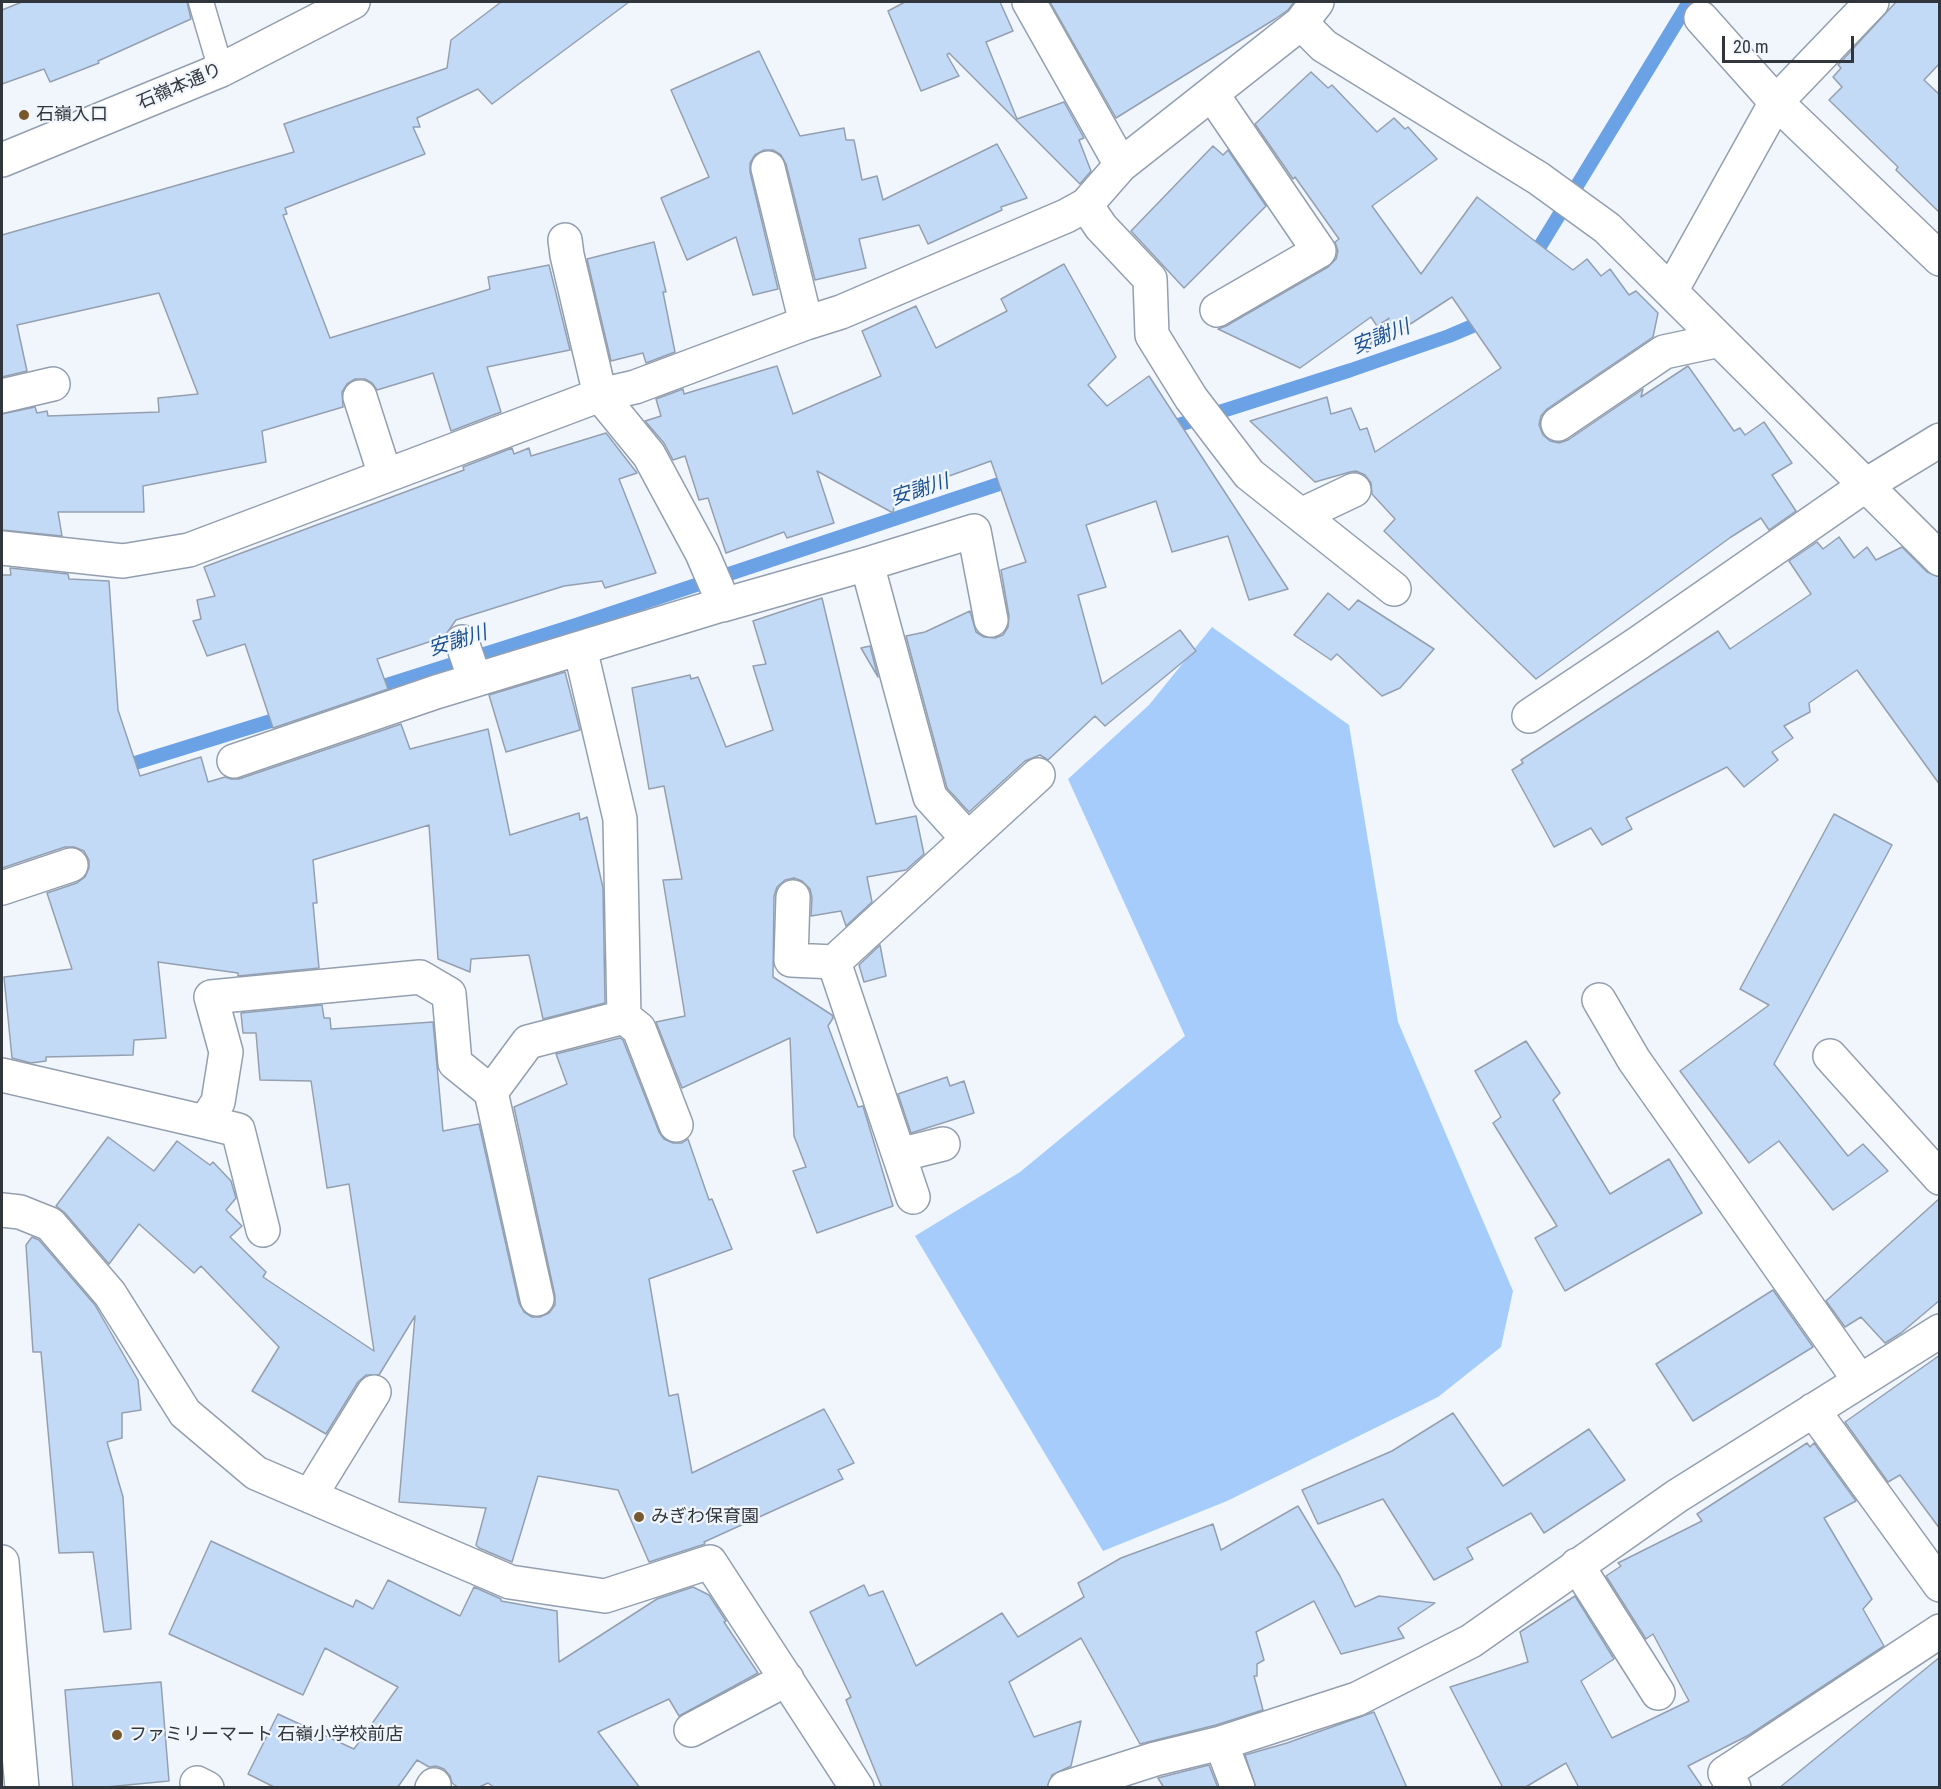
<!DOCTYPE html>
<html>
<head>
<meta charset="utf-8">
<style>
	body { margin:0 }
	#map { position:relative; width:1941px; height:1789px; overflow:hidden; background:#f1f6fd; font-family:"Roboto Condensed",sans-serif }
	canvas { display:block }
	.frame { position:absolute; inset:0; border:3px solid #30363c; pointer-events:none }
	.scale { position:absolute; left:1722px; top:36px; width:132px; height:27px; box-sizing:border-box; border:3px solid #30363c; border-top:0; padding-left:8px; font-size:18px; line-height:21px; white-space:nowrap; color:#30363c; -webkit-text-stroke:4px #f1f6fd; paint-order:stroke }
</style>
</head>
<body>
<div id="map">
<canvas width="1941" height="1789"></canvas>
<div class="frame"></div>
<div class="scale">20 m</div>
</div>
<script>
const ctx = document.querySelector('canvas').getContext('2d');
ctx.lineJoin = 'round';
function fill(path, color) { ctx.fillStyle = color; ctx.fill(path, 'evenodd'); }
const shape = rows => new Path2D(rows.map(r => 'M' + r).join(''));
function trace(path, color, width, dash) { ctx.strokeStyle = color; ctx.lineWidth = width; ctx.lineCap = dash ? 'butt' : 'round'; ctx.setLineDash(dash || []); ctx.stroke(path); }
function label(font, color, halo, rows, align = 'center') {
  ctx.font = font + ' "Roboto Condensed","Noto Sans JP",sans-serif'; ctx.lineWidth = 4.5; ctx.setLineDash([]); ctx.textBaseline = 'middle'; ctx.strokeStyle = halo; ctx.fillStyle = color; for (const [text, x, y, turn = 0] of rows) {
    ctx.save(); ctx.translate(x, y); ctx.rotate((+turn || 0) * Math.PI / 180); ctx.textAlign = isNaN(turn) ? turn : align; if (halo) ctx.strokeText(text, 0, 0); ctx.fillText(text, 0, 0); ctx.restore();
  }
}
fill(shape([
	[1212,627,1349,725,1398,1022,1513,1291,1501,1347,1438,1397,1227,1501,1103,1551,915,1236,1020,1172,1185,1036,1068,779,1149,705]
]), '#a6ccfc');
trace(shape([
	[1531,261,1689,2],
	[1163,430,1351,370,1449,336,1489,319],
	[371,690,576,625,1014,479],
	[119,768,287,716]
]), '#6ba2e6', 14);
const building = shape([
	[22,2,187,2,191,19,98,61,99,63,50,82,44,69,2,84,2,10,22,2],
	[501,2,629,2,492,104,478,89,417,118,420,127,413,127,425,154,285,208,287,214,283,215,330,338,490,289,488,277,549,265,570,350,487,367,501,412,451,431,433,373,377,390,372,383,365,379,355,379,347,384,342,392,343,407,262,431,266,462,143,486,144,512,58,512,62,536,2,530,2,414,35,407,37,413,47,411,48,416,159,412,158,398,198,394,159,293,17,325,27,371,2,377,2,235,294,152,284,124,447,68,451,40,501,2],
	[905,2,1000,2,1013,31,986,42,1017,119,1064,102,1084,138,1079,140,1091,171,1080,184,949,53,947,55,959,76,921,91,888,11,905,2],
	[1050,2,1294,2,1288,10,1275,19,1116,118,1050,2],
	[1896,2,1940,2,1940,63,1924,80,1940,95,1940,213,1896,170,1898,167,1829,100,1842,87,1833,77,1841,68,1838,65,1896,2],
	[759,51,800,136,844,128,846,140,854,140,862,180,877,176,883,200,997,144,1027,198,1001,207,1002,210,928,244,919,225,859,239,866,268,815,280,786,164,781,155,773,150,764,150,755,155,750,163,750,172,778,289,753,295,736,237,687,260,661,198,709,177,671,90,759,51],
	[1311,72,1328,88,1332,85,1377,132,1394,118,1405,129,1408,127,1437,159,1372,206,1421,274,1477,197,1573,270,1587,259,1601,276,1610,269,1629,295,1636,291,1658,313,1653,337,1547,409,1541,416,1539,425,1543,435,1550,441,1559,443,1568,440,1643,389,1641,397,1688,366,1734,431,1740,428,1745,435,1764,422,1792,463,1772,475,1796,511,1769,530,1761,518,1731,537,1536,679,1384,531,1395,519,1372,494,1371,483,1365,475,1356,471,1350,472,1315,482,1250,421,1327,397,1331,414,1351,408,1360,430,1367,428,1375,452,1501,368,1452,297,1367,352,1366,350,1389,318,1377,326,1371,317,1300,368,1218,329,1226,326,1328,267,1336,259,1338,251,1335,242,1339,239,1295,177,1293,179,1255,124,1311,72],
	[1213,146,1223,155,1228,150,1266,206,1184,288,1131,231,1213,146],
	[654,242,666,292,663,292,675,352,646,363,643,353,611,361,587,259,654,242],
	[1064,264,1116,357,1088,385,1107,406,1149,376,1288,589,1249,600,1228,536,1172,552,1156,501,1086,525,1106,587,1078,595,1102,684,1180,630,1196,651,1105,726,1095,716,1048,760,1040,755,1025,761,969,812,947,788,906,636,925,632,970,611,976,632,984,637,995,638,1003,635,1008,627,1009,616,1001,570,1026,562,991,461,896,495,893,513,817,471,834,523,787,538,784,532,726,553,708,498,699,500,685,456,673,460,664,443,645,421,661,416,656,399,683,389,684,394,777,366,793,414,881,376,862,331,916,306,936,348,1007,311,1001,299,1064,264],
	[606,433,637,473,619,479,656,573,605,588,602,581,564,586,456,620,444,637,377,659,388,689,273,728,245,644,207,656,193,621,201,619,197,600,215,596,204,567,464,470,463,467,512,448,514,454,529,448,531,456,606,433],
	[1839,537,1854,558,1867,547,1876,560,1902,547,1927,572,1940,577,1940,785,1857,670,1809,703,1810,712,1784,726,1793,738,1772,752,1778,760,1744,787,1727,767,1626,818,1632,829,1602,845,1591,828,1554,847,1512,770,1523,763,1521,760,1718,631,1730,649,1811,594,1789,561,1817,542,1823,549,1839,537],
	[10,568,68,574,69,579,109,581,118,710,140,776,201,757,208,782,225,777,231,779,239,779,401,724,410,749,488,729,510,835,579,813,580,820,587,817,603,888,605,1003,543,1019,529,955,471,959,470,972,438,959,429,825,313,860,317,903,313,903,319,968,238,976,238,973,158,962,166,1038,134,1040,133,1055,46,1057,46,1061,31,1063,12,1058,4,977,72,969,47,893,77,883,85,877,89,868,89,860,84,851,74,847,65,847,2,868,2,575,11,575,10,568],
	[1328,593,1349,610,1358,600,1434,649,1400,688,1382,696,1337,654,1331,660,1294,635,1328,593],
	[822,598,876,824,916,816,924,854,906,870,867,877,872,902,846,926,841,911,811,916,812,898,810,889,802,881,794,878,785,880,777,887,774,896,773,977,832,1015,833,1018,828,1026,858,1107,863,1106,893,1206,817,1233,793,1171,806,1167,794,1136,790,1038,682,1088,656,1022,685,1016,663,880,682,879,664,786,649,789,632,688,690,675,691,679,698,677,726,747,773,730,753,666,766,664,753,621,822,598],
	[870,646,878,677,861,648,870,646],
	[565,672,580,730,506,752,489,695,565,672],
	[1834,814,1892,845,1774,1064,1848,1156,1863,1144,1888,1171,1833,1210,1779,1141,1749,1163,1680,1071,1769,1005,1740,989,1834,814],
	[880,945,886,976,864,982,859,965,880,945],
	[322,1005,324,1018,330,1018,331,1029,433,1022,443,1131,479,1124,519,1303,524,1312,532,1317,540,1317,549,1313,555,1305,555,1296,514,1107,567,1084,556,1054,620,1038,623,1040,659,1132,664,1139,673,1143,682,1143,688,1139,709,1200,712,1199,732,1249,649,1279,669,1396,678,1394,692,1473,824,1409,854,1463,838,1470,843,1479,704,1542,705,1544,649,1562,618,1490,538,1476,512,1562,479,1548,476,1545,486,1508,399,1502,415,1316,379,1375,366,1375,358,1382,326,1434,252,1391,279,1347,201,1266,194,1273,139,1224,109,1264,64,1212,56,1206,108,1137,154,1171,177,1141,210,1165,213,1162,231,1181,236,1198,226,1210,242,1226,230,1237,266,1272,263,1277,374,1351,349,1184,327,1188,311,1081,260,1080,256,1033,243,1033,241,1013,322,1005],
	[1526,1041,1560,1093,1553,1100,1610,1194,1669,1159,1702,1213,1565,1291,1535,1238,1557,1226,1493,1123,1501,1117,1475,1071,1526,1041],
	[947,1077,950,1086,964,1081,974,1113,911,1133,898,1094,947,1077],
	[1940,1198,1940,1300,1901,1333,1885,1343,1861,1317,1845,1327,1826,1301,1940,1198],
	[32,1237,39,1240,95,1305,138,1380,141,1410,122,1413,122,1438,107,1442,123,1497,131,1629,104,1632,93,1552,59,1553,41,1352,33,1352,26,1245,32,1237],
	[1773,1290,1813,1347,1693,1421,1656,1364,1773,1290],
	[1940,1355,1940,1529,1900,1475,1888,1482,1845,1422,1940,1355],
	[1453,1413,1503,1486,1589,1429,1625,1480,1544,1533,1531,1513,1467,1548,1473,1559,1434,1580,1383,1499,1318,1524,1302,1490,1392,1451,1453,1413],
	[1807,1443,1810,1447,1814,1443,1856,1501,1824,1518,1872,1599,1863,1609,1884,1646,1749,1735,1688,1766,1703,1788,1579,1788,1566,1763,1524,1788,1503,1788,1450,1687,1528,1662,1520,1632,1575,1596,1614,1659,1581,1681,1612,1738,1689,1701,1653,1634,1646,1639,1606,1576,1621,1566,1618,1563,1702,1521,1697,1514,1807,1443],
	[1298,1506,1340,1576,1355,1607,1379,1596,1435,1603,1398,1628,1404,1638,1341,1654,1314,1601,1256,1632,1264,1660,1257,1664,1257,1676,1254,1676,1263,1710,1216,1725,1140,1744,1081,1638,1009,1682,1034,1737,1081,1721,1071,1766,1052,1775,1047,1788,882,1788,846,1700,851,1697,810,1612,864,1585,869,1596,883,1591,916,1666,1002,1613,1018,1637,1084,1597,1078,1583,1121,1558,1213,1524,1221,1550,1298,1506],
	[211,1541,353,1607,356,1600,373,1609,388,1580,460,1616,474,1587,501,1599,501,1601,557,1611,559,1662,657,1599,693,1587,709,1595,726,1621,724,1622,758,1673,679,1716,669,1699,598,1732,640,1788,495,1788,488,1783,477,1788,459,1788,452,1783,450,1776,444,1769,436,1766,429,1767,417,1760,397,1788,276,1788,248,1774,278,1714,354,1749,398,1687,325,1648,303,1695,169,1634,211,1541],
	[1940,1657,1940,1788,1779,1788,1940,1657],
	[161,1682,169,1781,96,1788,73,1788,65,1690,161,1682],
	[1374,1712,1407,1788,1256,1788,1245,1755,1287,1743,1374,1712],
	[1209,1765,1218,1788,1164,1788,1158,1778,1209,1765]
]);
fill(building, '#c3daf7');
trace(building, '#94a0b0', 1.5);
const service = shape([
	[201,2,221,70]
]);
const minor = shape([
	[1029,2,1121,165],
	[1701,18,1776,102,1940,259],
	[1301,23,1324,46,1538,178,1607,228,1940,559],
	[1212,94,1319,251,1217,310],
	[768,168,806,323],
	[1086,205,1101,227,1150,279,1152,335,1191,398,1249,474,1394,589],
	[1671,291,1776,102,1872,2],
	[2,396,53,384],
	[360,397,385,475],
	[1558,424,1664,352,1720,340],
	[1301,515,1354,490],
	[2,548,123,561,189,550,600,395,635,387,806,323,841,312,1066,216,1086,205,1121,165,1301,23,1317,2],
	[867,564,930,797,968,839,834,962,913,1197],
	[723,605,867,564,974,531,991,620],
	[462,642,475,680],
	[1529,716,1637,644,1866,485,1940,440],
	[234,761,436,692,724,604,702,553,649,455,600,395,567,255,565,240],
	[968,839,1038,775],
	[2,888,71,865],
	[793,897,791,960,834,962],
	[1599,1000,1634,1060,1860,1381],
	[624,1017,639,1029,676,1125],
	[1830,1056,1940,1178],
	[2,1075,205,1122,218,1102,226,1052,211,997,420,977,449,994,455,1063,491,1092],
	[205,1122,238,1130,263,1230],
	[899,1155,943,1144],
	[2,1210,20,1212,50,1224,110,1294,185,1413,256,1473,510,1582,605,1596,710,1562,857,1788],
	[537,1299,491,1092,528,1042,624,1017,620,819,580,648],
	[1813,1410,1940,1585],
	[310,1496,374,1392],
	[1577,1565,1658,1693],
	[691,1730,787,1679],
	[1221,1743,1238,1788],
	[197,1783,207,1788],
	[432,1788,434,1785],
	[1065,1788,1155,1759,1221,1743,1357,1699,1471,1641,1677,1496,1940,1331],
	[1734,1788,1725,1773,1940,1631]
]);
const tertiary = shape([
	[2,1562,22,1788]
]);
const secondary = shape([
	[2,160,221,70,353,2]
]);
trace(service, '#939faf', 27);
trace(minor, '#939faf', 36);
trace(tertiary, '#939faf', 36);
trace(secondary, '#939faf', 36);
trace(service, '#fff', 24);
trace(minor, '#fff', 33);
trace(tertiary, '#fff', 33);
trace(secondary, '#fff', 33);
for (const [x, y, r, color] of [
	[24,115,6,"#77592d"],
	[639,1517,6,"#77592d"],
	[117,1735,6,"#77592d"]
]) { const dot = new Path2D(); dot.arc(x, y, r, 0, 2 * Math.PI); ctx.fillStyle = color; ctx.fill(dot); trace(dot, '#f1f6fd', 2); }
label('18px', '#30363c', '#f1f6fd', [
	["石嶺本通り",180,87,-23]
]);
label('18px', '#30363c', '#f1f6fd', [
	["石嶺入口",36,115],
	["みぎわ保育園",651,1517],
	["ファミリーマート 石嶺小学校前店",129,1735]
], 'left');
label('italic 20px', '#1e5392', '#f1f6fd', [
	["安謝川",1381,338,-21],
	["安謝川",920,491,-18],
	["安謝川",458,642,-17]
]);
</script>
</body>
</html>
